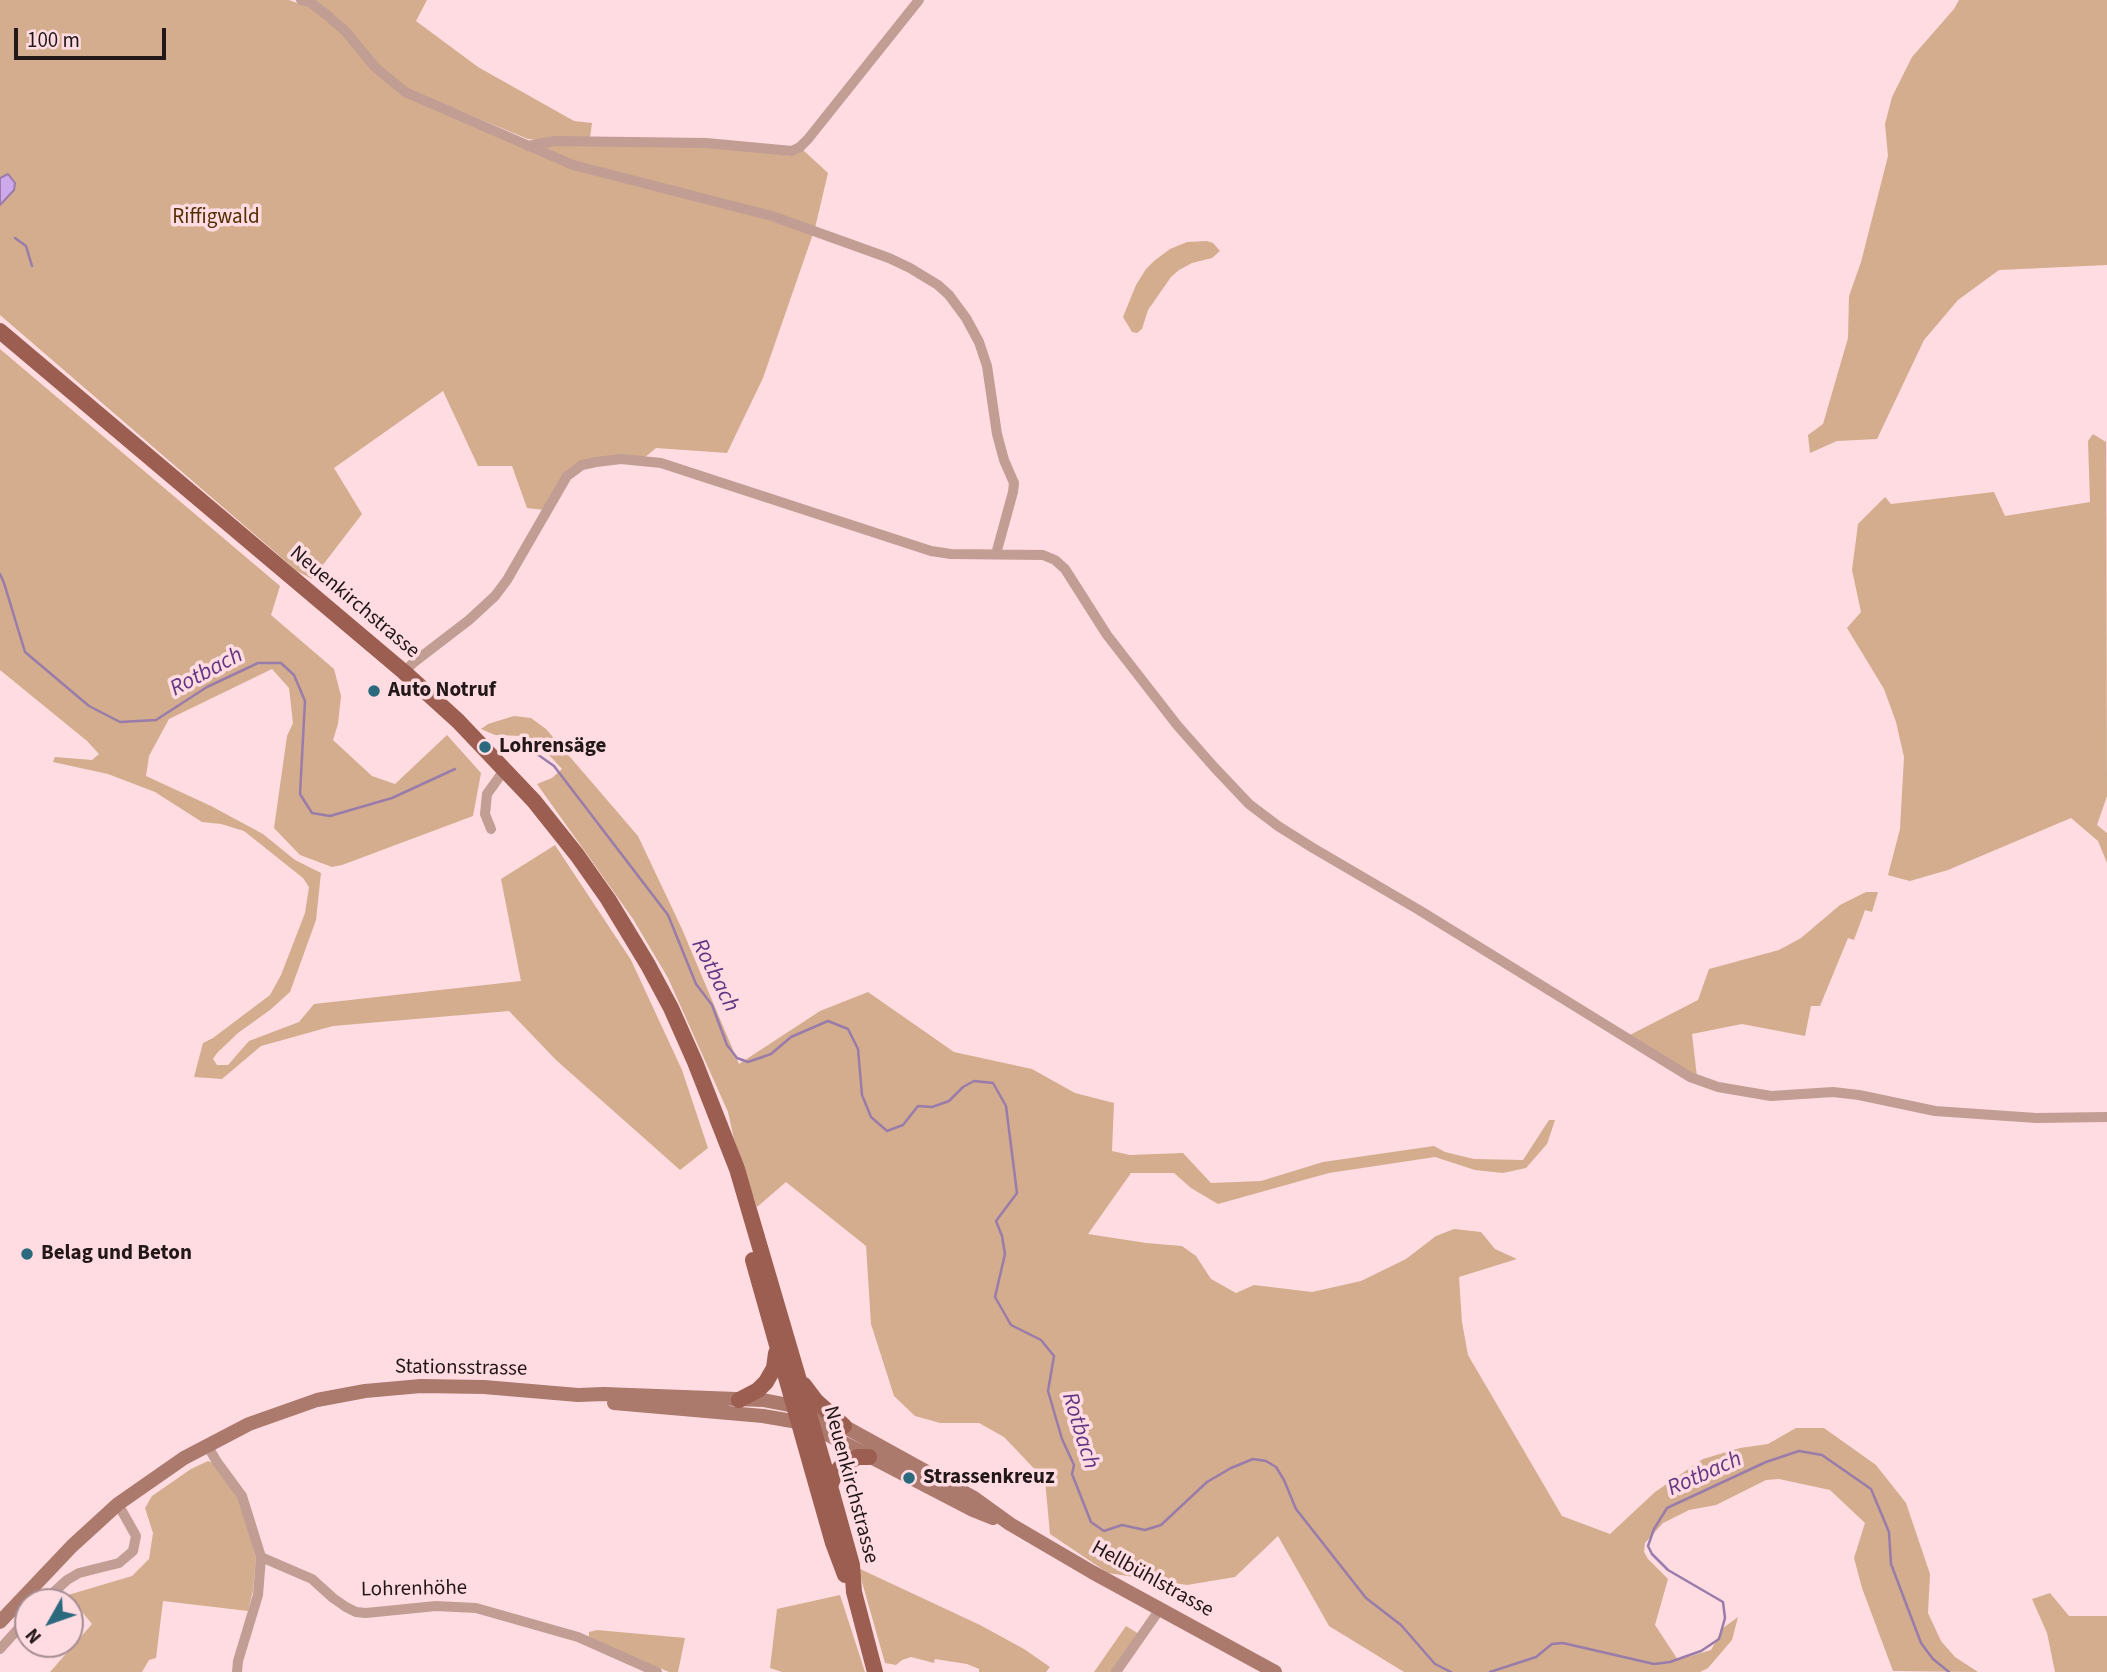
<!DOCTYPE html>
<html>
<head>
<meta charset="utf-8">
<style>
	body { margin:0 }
	#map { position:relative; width:2107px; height:1672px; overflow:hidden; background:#fedce2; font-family:"Source Sans 3",sans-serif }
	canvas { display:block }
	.north { position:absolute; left:14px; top:1588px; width:70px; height:70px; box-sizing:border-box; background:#fedce2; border:2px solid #a68d92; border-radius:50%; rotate:230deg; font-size:19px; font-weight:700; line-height:28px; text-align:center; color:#221719 }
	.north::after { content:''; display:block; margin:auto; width:24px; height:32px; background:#2b697f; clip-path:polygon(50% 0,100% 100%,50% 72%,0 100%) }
	.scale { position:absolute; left:14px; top:28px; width:152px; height:32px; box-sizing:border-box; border:4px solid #221719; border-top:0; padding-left:9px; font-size:21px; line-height:24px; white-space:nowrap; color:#221719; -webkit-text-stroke:5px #fedce2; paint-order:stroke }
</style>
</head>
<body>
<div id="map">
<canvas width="2107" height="1672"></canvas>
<div class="north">N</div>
<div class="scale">100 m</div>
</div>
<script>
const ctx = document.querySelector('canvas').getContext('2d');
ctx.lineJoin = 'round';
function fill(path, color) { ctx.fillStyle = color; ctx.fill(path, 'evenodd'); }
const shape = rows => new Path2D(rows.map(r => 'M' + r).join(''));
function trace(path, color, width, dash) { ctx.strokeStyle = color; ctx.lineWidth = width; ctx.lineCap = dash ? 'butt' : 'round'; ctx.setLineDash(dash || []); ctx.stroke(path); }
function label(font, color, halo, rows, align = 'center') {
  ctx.font = font + ' "Source Sans 3",sans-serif'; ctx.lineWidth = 7; ctx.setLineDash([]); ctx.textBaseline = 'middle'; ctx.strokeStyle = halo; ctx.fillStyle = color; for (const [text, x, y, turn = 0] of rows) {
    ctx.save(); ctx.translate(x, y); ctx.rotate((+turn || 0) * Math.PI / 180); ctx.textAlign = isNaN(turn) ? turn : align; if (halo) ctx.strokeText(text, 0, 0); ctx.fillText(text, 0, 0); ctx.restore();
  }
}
fill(shape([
	[0,0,289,0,310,8,329,21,391,86,538,152,551,144,727,148,793,156,803,150,828,173,815,228,763,378,727,453,656,448,643,459,579,464,544,510,527,508,512,466,478,466,443,391,334,468,362,514,312,579,297,571,0,315],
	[308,0,427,0,416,21,478,67,574,121,592,123,590,138,544,141,528,139,409,90,385,73],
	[1959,0,2107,0,2107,265,1999,270,1958,300,1924,340,1877,439,1837,441,1810,453,1808,435,1823,424,1848,338,1849,296,1861,262,1888,156,1885,124,1892,97,1912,57,1954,9],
	[1207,241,1213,243,1220,251,1212,258,1192,263,1179,270,1171,277,1148,310,1142,329,1137,333,1132,332,1123,317,1136,285,1146,269,1154,261,1170,249,1187,242],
	[0,349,280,586,271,615,334,669,341,696,338,724,333,740,372,776,395,784,447,735,481,773,473,816,342,865,332,867,300,855,274,828,287,736,293,723,289,688,272,669,169,719,149,756,146,776,211,806,263,834,295,860,321,873,316,920,290,992,270,1010,238,1033,217,1053,213,1059,217,1065,228,1065,249,1041,299,1022,314,1004,521,981,501,879,555,845,631,960,682,1070,708,1148,680,1170,556,1060,509,1011,333,1026,261,1046,222,1079,194,1077,203,1043,213,1038,270,995,281,975,305,913,309,887,303,878,244,831,221,824,202,822,155,792,108,774,53,762,55,757,92,760,99,754,87,741,0,670],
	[2093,434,2106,442,2107,796,2097,825,2107,833,2107,863,2098,841,2071,818,1948,870,1910,881,1891,876,1888,875,1900,829,1904,757,1896,722,1884,689,1847,628,1861,612,1852,570,1858,524,1885,497,1891,504,1994,492,2005,516,2090,502,2088,441],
	[514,716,531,718,546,729,638,836,682,929,739,1064,820,1011,868,992,954,1052,1032,1069,1075,1093,1114,1103,1112,1151,1130,1155,1183,1153,1211,1183,1261,1181,1323,1162,1434,1146,1445,1152,1474,1159,1523,1160,1549,1120,1555,1120,1547,1144,1526,1168,1503,1173,1475,1170,1435,1157,1329,1173,1218,1204,1191,1188,1174,1173,1131,1173,1088,1234,1146,1243,1182,1246,1196,1256,1211,1279,1236,1293,1254,1285,1312,1292,1361,1281,1406,1259,1436,1236,1454,1229,1481,1232,1495,1249,1517,1259,1459,1277,1462,1322,1468,1355,1562,1516,1610,1534,1655,1492,1703,1459,1740,1448,1768,1444,1796,1428,1824,1428,1876,1465,1906,1503,1930,1574,1928,1613,1941,1641,1955,1657,1978,1672,1893,1671,1862,1588,1854,1558,1865,1523,1830,1490,1779,1479,1766,1480,1716,1505,1689,1510,1663,1523,1645,1543,1644,1552,1648,1559,1668,1579,1655,1625,1678,1660,1711,1650,1723,1628,1738,1617,1732,1640,1708,1668,1700,1672,1404,1672,1329,1626,1278,1536,1235,1577,1187,1585,1108,1573,1050,1534,1045,1480,1004,1437,979,1423,940,1423,915,1416,894,1396,871,1324,866,1246,786,1182,757,1207,734,1139,728,1112,668,978,633,919,537,784,552,778,562,769,540,745,521,736,495,735,481,729,488,724],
	[1866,892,1878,892,1872,912,1865,910,1854,940,1848,938,1820,1006,1811,1006,1805,1036,1742,1024,1692,1034,1697,1077,1626,1037,1698,1000,1709,969,1779,950,1801,938,1840,905],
	[208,1461,213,1463,238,1492,256,1558,253,1591,248,1611,163,1601,156,1658,149,1660,142,1672,50,1672,92,1624,68,1595,132,1576,149,1559,153,1533,145,1508,152,1496,191,1469],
	[858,1568,980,1625,1024,1649,1050,1667,1046,1672,979,1672,979,1669,967,1664,935,1659,934,1663,911,1657,902,1660,896,1665,885,1663],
	[2050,1593,2069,1616,2107,1616,2107,1672,2055,1672,2047,1633,2032,1599],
	[840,1595,865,1672,782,1672,770,1668,777,1609],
	[1126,1626,1139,1634,1112,1672,1094,1672],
	[597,1630,685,1638,678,1672,669,1672,589,1638,589,1632]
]), '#d3ad8d');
const water = shape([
	[8,174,15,183,14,190,0,205,0,178,8,174]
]);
fill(water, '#cda8ea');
trace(water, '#9a7cab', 2);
trace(shape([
	[15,238,26,246,32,266],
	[0,574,4,583,25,652,89,706,120,722,156,720,207,687,258,663,281,663,294,675,305,701,300,794,312,813,330,816,392,798,455,769],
	[537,754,554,766,668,915,696,984,712,1005,727,1045,737,1058,748,1062,771,1054,791,1037,828,1021,848,1029,858,1049,862,1095,871,1117,887,1131,903,1125,918,1106,932,1107,949,1101,963,1087,974,1081,993,1083,1006,1106,1017,1193,996,1221,1002,1236,1005,1254,995,1297,1011,1325,1041,1340,1054,1356,1048,1391,1062,1439,1074,1465,1072,1474,1091,1522,1104,1531,1122,1525,1145,1530,1161,1525,1207,1482,1231,1468,1253,1459,1266,1461,1276,1467,1284,1480,1296,1509,1366,1598,1401,1625,1435,1664,1451,1672],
	[1490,1672,1536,1657,1552,1644,1563,1643,1654,1664,1670,1662,1701,1651,1719,1639,1725,1618,1723,1602,1668,1570,1652,1554,1648,1546,1654,1529,1667,1508,1766,1462,1799,1451,1822,1455,1871,1489,1889,1532,1891,1564,1921,1643,1933,1659,1949,1672]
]), '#9a7cab', 2.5);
trace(shape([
	[301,0,311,3,327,15,346,32,375,67,405,92,573,165,772,216,889,258,910,268,938,285,949,295,966,318,979,342,987,366,997,434,1004,460,1014,483,1013,492,996,554],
	[528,146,554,141,632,142,706,143,792,151,800,147,808,139,919,0],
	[404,672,413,663,469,620,495,596,507,580,567,476,582,465,596,462,621,459,661,463,931,551,951,554,1043,555,1055,560,1065,569,1107,635,1177,725,1214,767,1249,804,1278,826,1313,848,1419,910,1690,1077,1718,1087,1771,1096,1833,1092,1859,1095,1935,1111,2036,1118,2107,1117],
	[491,829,485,814,487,794,505,769],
	[207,1445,217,1462,242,1496,261,1557,258,1595,238,1661,237,1672],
	[261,1557,312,1579,333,1598,346,1607,356,1612,366,1613,436,1606,476,1608,578,1637,657,1672],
	[43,1602,67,1580,79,1573,119,1563,133,1551,136,1536,118,1504],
	[0,1649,28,1618],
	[1116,1672,1160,1609]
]), '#c19d94', 10);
trace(shape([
	[614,1403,763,1416,798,1422,813,1427,973,1510,993,1518],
	[0,1622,72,1546,118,1504,184,1458,249,1424,317,1400,365,1391,421,1386,484,1387,578,1395,604,1394,763,1400,794,1406,847,1428,974,1498,1010,1524,1092,1572,1275,1672]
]), '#ac796d', 14);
trace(shape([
	[0,331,404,672,458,721,534,801,577,855,608,899,648,965,671,1008,695,1062,737,1169,830,1486,852,1565,854,1592,875,1672],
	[753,1260,810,1462,833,1543,845,1575],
	[804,1385,816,1401,844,1426],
	[739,1400,758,1390,766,1382,774,1368,776,1353],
	[830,1486,835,1474,843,1464,858,1457,869,1457]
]), '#9c5e50', 16);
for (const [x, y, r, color] of [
	[374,691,7,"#2b697f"],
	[485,747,7,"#2b697f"],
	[27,1254,7,"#2b697f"],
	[909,1478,7,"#2b697f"]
]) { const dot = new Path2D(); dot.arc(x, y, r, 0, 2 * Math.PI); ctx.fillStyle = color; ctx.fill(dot); trace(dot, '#fedce2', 2.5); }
label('21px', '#542d01', '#fedce2', [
	["Riffigwald",216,218]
]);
label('21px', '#221719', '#fedce2', [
	["Neuenkirchstrasse",354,603,40],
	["Stationsstrasse",461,1369,1],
	["Neuenkirchstrasse",850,1485,75],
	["Hellbühlstrasse",1152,1580,29],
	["Lohrenhöhe",414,1590,-1]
]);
label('bold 21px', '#221719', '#fedce2', [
	["Auto Notruf",388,691],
	["Lohrensäge",499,747],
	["Belag und Beton",41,1254],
	["Strassenkreuz",923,1478]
], 'left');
label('italic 23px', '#643683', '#fedce2', [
	["Rotbach",207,673,-28],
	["Rotbach",714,976,63],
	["Rotbach",1079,1431,73],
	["Rotbach",1705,1475,-24]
]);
</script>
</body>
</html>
